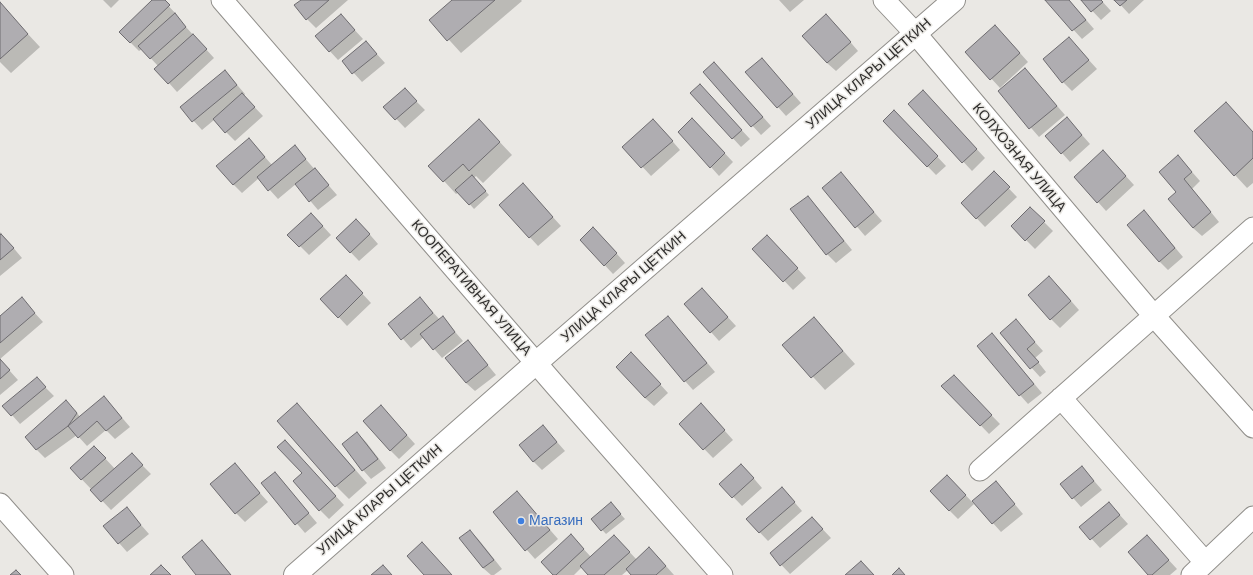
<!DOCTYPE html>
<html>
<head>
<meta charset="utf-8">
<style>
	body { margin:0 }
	canvas { display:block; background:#eae8e4 }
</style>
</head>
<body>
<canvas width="1253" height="575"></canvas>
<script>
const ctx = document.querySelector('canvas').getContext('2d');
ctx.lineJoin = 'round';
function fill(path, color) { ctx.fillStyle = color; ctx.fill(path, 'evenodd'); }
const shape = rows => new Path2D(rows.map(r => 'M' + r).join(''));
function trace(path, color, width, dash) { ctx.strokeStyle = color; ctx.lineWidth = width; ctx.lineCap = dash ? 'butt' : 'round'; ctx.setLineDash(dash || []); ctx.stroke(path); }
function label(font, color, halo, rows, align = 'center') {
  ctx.font = font + ' Helvetica,sans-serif'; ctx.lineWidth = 3; ctx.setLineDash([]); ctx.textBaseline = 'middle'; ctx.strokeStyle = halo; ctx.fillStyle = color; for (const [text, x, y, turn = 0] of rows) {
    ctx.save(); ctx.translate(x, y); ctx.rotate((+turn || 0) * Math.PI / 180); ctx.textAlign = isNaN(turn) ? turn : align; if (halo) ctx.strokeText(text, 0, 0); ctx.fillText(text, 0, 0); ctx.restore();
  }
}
fill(shape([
	[103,0,119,0,111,8],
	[154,0,163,0,177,15,176,16,214,58,177,92,169,83,158,66,142,49,139,51,120,32],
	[302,0,348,0,316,28,307,19],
	[454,0,521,0,522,1,461,53,431,20],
	[779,0,804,0,790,12],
	[1046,0,1069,0,1094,29,1082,39],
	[1082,0,1101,0,1111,11,1101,20],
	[1116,0,1144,0,1129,14],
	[0,4,40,47,11,73,0,62],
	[341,15,363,39,338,60,316,36],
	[835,24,858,51,836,71,827,63],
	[1004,35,1028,62,1000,88,967,52],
	[1069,38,1097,69,1072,91,1063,82],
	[366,42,385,63,362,82,343,61],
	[770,68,801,103,786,116,778,107],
	[1025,69,1065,115,1039,137,999,91],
	[225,71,245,94,244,96,263,116,235,141,214,120,202,130,181,107],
	[723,72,771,126,761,135,704,73],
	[691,93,708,94,750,139,741,147],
	[413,98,425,110,405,128,385,107],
	[931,100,985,158,972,171,909,104],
	[1226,104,1253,132,1253,183,1247,188,1235,175],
	[1067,118,1090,144,1070,162,1062,153],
	[479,120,512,155,483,183,476,176,474,178,489,195,474,209,459,192,456,194,444,181],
	[903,120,946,166,936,175,884,121],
	[701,128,733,162,719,176,711,167],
	[662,129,680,150,651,176,624,147],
	[249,139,272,165,303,156,337,195,318,210,296,184,278,199,259,178,242,193,233,184],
	[1103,151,1134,185,1106,211,1098,202],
	[1178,156,1200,181,1192,189,1219,222,1202,236,1193,228,1177,193],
	[994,173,1017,197,985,227,962,203],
	[841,174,882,221,865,236,824,188],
	[531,193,561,226,538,246,500,205],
	[807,197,816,206,852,250,836,263,827,254,792,210],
	[1030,208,1053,231,1035,249,1012,226],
	[1152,220,1183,257,1168,270,1159,261],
	[320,223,331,235,309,255,289,235],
	[365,229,378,244,359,261,337,238],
	[0,232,22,258,0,276],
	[602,237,625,263,613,274,581,240],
	[776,245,806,278,793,290,754,249],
	[346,276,371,303,347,326,322,299],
	[1058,286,1079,310,1060,328,1051,319],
	[702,289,736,326,719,341,711,332],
	[420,298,440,320,443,318,463,341,442,358,424,337,411,348,390,324],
	[22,299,43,322,0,359,0,318],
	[814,318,855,364,825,390,784,345],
	[1016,321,1043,351,1035,358,1046,372,1040,377,1001,334],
	[676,326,715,372,693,390,685,381],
	[992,334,1042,393,1028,404,1020,395],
	[468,341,496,375,475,391,466,383],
	[0,360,18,380,0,395],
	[640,362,668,393,654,406,645,398],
	[962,385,1000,424,989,434,943,386],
	[45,387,54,396,20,424,4,406],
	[297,405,310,418,367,483,349,499,336,486,279,421],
	[112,406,130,427,115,439,106,430,87,446,77,435,45,458,36,449,75,410,80,417],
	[709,413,733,440,713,458,680,424],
	[389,415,415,444,399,459,390,450],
	[543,426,565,451,542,470,533,461],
	[357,433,366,442,386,468,371,479,363,470],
	[293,450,344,505,329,519,320,510],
	[103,456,115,469,140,463,151,474,111,510,71,468],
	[235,465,268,502,245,522,236,513],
	[1082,467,1102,490,1081,507,1061,484],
	[275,473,317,523,305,533,262,483],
	[750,474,762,488,742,506,721,484],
	[996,482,1023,514,1001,532,973,501],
	[956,485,974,504,958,519,949,510],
	[517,492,558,539,535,559,494,513],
	[790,497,802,511,768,541,747,519],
	[1109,503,1128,524,1100,548,1081,527],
	[615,508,625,519,606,534,592,519],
	[127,509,149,534,127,552,105,527],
	[812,518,831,538,790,574,771,554],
	[470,531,479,540,502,569,494,575,491,575,483,568,461,539],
	[202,541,211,550,231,575,198,575],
	[579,544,591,557,623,545,637,560,658,557,674,575,632,575,628,570,622,575,590,575,582,567,574,575,554,575],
	[1155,545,1177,569,1170,575,1149,575]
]), '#0003');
const building = shape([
	[152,0,165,0,170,5,130,43,119,32,152,0],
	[301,0,329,0,306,20,294,5,301,0],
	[452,0,495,0,447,41,429,20,452,0],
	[1045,0,1069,0,1086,20,1072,31,1045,0],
	[1081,0,1101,0,1103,2,1091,12,1081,0],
	[1114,0,1127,0,1120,6,1114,0],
	[0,2,28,34,0,59,0,2],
	[175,13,186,27,150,59,138,46,175,13],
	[341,14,355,30,329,52,315,36,341,14],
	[826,14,851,42,827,63,802,36,826,14],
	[995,25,1020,53,990,80,965,52,995,25],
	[193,34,207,49,168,84,154,69,193,34],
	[1069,37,1089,60,1062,83,1043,59,1069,37],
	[366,41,377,54,352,74,342,61,366,41],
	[762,58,793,94,777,108,745,72,762,58],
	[714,62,763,117,751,127,703,72,714,62],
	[1025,68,1057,106,1029,129,998,91,1025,68],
	[225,70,237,85,192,122,180,107,225,70],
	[700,84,742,130,732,139,690,93,700,84],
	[405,88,417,101,395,120,383,107,405,88],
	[923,90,977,149,962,163,908,104,923,90],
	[242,93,255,107,225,133,213,119,242,93],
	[1226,102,1253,132,1253,158,1234,176,1194,131,1226,102],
	[894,110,938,156,927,167,883,121,894,110],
	[1067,117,1082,135,1061,154,1045,136,1067,117],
	[692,118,725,153,710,168,678,132,692,118],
	[479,119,500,142,469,171,463,164,443,182,428,166,479,119],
	[653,119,673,141,641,168,622,147,653,119],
	[249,138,265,157,233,185,216,166,249,138],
	[295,145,306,159,268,191,257,177,295,145],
	[1103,150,1126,176,1097,203,1074,177,1103,150],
	[1178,155,1192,172,1184,179,1211,212,1193,228,1168,199,1176,192,1159,172,1178,155],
	[315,168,329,185,309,202,295,184,315,168],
	[994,171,1010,187,976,219,961,203,994,171],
	[841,172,874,212,855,228,822,188,841,172],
	[472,175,486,191,469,205,455,190,472,175],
	[523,183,553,217,529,238,499,205,523,183],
	[808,196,844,241,826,255,790,209,808,196],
	[1030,207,1045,221,1025,241,1011,226,1030,207],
	[1144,210,1175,248,1159,262,1127,225,1144,210],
	[311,213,323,226,299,247,287,235,311,213],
	[356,219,370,234,350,253,336,238,356,219],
	[593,227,617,253,604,266,580,240,593,227],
	[1,234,14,248,0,260,0,235,1,234],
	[767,235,798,268,783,282,752,249,767,235],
	[346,275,363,293,338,318,320,299,346,275],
	[1049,276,1071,301,1050,320,1028,295,1049,276],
	[702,288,728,317,710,333,684,304,702,288],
	[22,297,35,313,0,343,0,316,22,297],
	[420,297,433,313,401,340,388,324,420,297],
	[443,316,455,332,433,350,420,334,443,316],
	[668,316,707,363,684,382,645,335,668,316],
	[814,317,843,351,811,378,782,345,814,317],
	[1016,319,1035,342,1027,349,1039,362,1030,369,1000,333,1016,319],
	[992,333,1034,384,1019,396,977,346,992,333],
	[468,340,488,365,466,383,445,358,468,340],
	[631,352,661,384,645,398,616,367,631,352],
	[0,359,10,370,0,379,0,359],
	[954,375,992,415,980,426,941,386,954,375],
	[37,377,46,387,11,416,2,406,37,377],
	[104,396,122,418,106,431,97,421,78,438,68,426,104,396],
	[66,400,77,413,68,426,36,450,25,437,66,400],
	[297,403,355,470,335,487,277,421,297,403],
	[701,403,725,430,703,450,679,424,701,403],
	[381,405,407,435,390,451,363,421,381,405],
	[543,425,557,442,533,462,519,445,543,425],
	[357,432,378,459,362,471,342,444,357,432],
	[285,440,336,496,319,511,293,481,302,473,277,447,285,440],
	[94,446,106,458,81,480,70,468,94,446],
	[132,453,143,465,101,502,90,490,132,453],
	[235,463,260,493,235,514,210,484,235,463],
	[741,464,754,478,732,498,719,484,741,464],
	[1082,466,1094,481,1072,499,1060,484,1082,466],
	[275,472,309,513,295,525,261,483,275,472],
	[947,475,966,495,949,511,930,491,947,475],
	[996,481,1015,504,992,524,972,501,996,481],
	[782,487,795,502,759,533,746,519,782,487],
	[517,491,550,530,525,551,493,512,517,491],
	[611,502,621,514,601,531,591,519,611,502],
	[1109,502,1120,515,1090,540,1079,527,1109,502],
	[127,507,141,525,118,544,103,526,127,507],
	[812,517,823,529,780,566,770,553,812,517],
	[470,530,494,560,483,568,459,538,470,530],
	[571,534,584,549,556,575,553,575,541,562,571,534],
	[614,535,630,552,604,575,588,575,580,566,614,535],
	[1147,535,1169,560,1152,575,1148,575,1128,552,1147,535],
	[202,540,231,575,196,575,182,557,202,540],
	[422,542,452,575,424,575,407,556,422,542],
	[649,547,666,566,656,575,631,575,626,569,649,547],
	[861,561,874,575,845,575,861,561],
	[161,565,171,575,150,575,161,565],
	[383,565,392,575,371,575,383,565],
	[899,568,905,575,892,575,899,568],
	[16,570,21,575,10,575,16,570]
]);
fill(building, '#afadb1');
trace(building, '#6e6c70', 1);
const street = shape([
	[222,0,555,385,722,575],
	[884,0,915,33,1154,316,1253,427],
	[1061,398,1205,562],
	[980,470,1253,228],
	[0,504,63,575],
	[1192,575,1253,517]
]);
const secondary = shape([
	[295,575,536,363,954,0]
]);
trace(street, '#918f8b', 23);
trace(secondary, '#918f8b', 24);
trace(street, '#fff', 21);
trace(secondary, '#fff', 22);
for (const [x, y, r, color] of [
	[521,521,4,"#3f7fe0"]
]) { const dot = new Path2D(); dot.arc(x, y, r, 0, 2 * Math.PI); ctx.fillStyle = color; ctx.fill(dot); trace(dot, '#eae8e4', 1.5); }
label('14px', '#2f2e2d', '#eae8e4', [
	["УЛИЦА КЛАРЫ ЦЕТКИН",869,74,-41],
	["КОЛХОЗНАЯ УЛИЦА",1019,158,50],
	["УЛИЦА КЛАРЫ ЦЕТКИН",624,287,-41],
	["КООПЕРАТИВНАЯ УЛИЦА",471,288,49],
	["УЛИЦА КЛАРЫ ЦЕТКИН",380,500,-41]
]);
label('14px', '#366cbe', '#eae8e4', [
	["Магазин",529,521]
], 'left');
</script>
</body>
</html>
